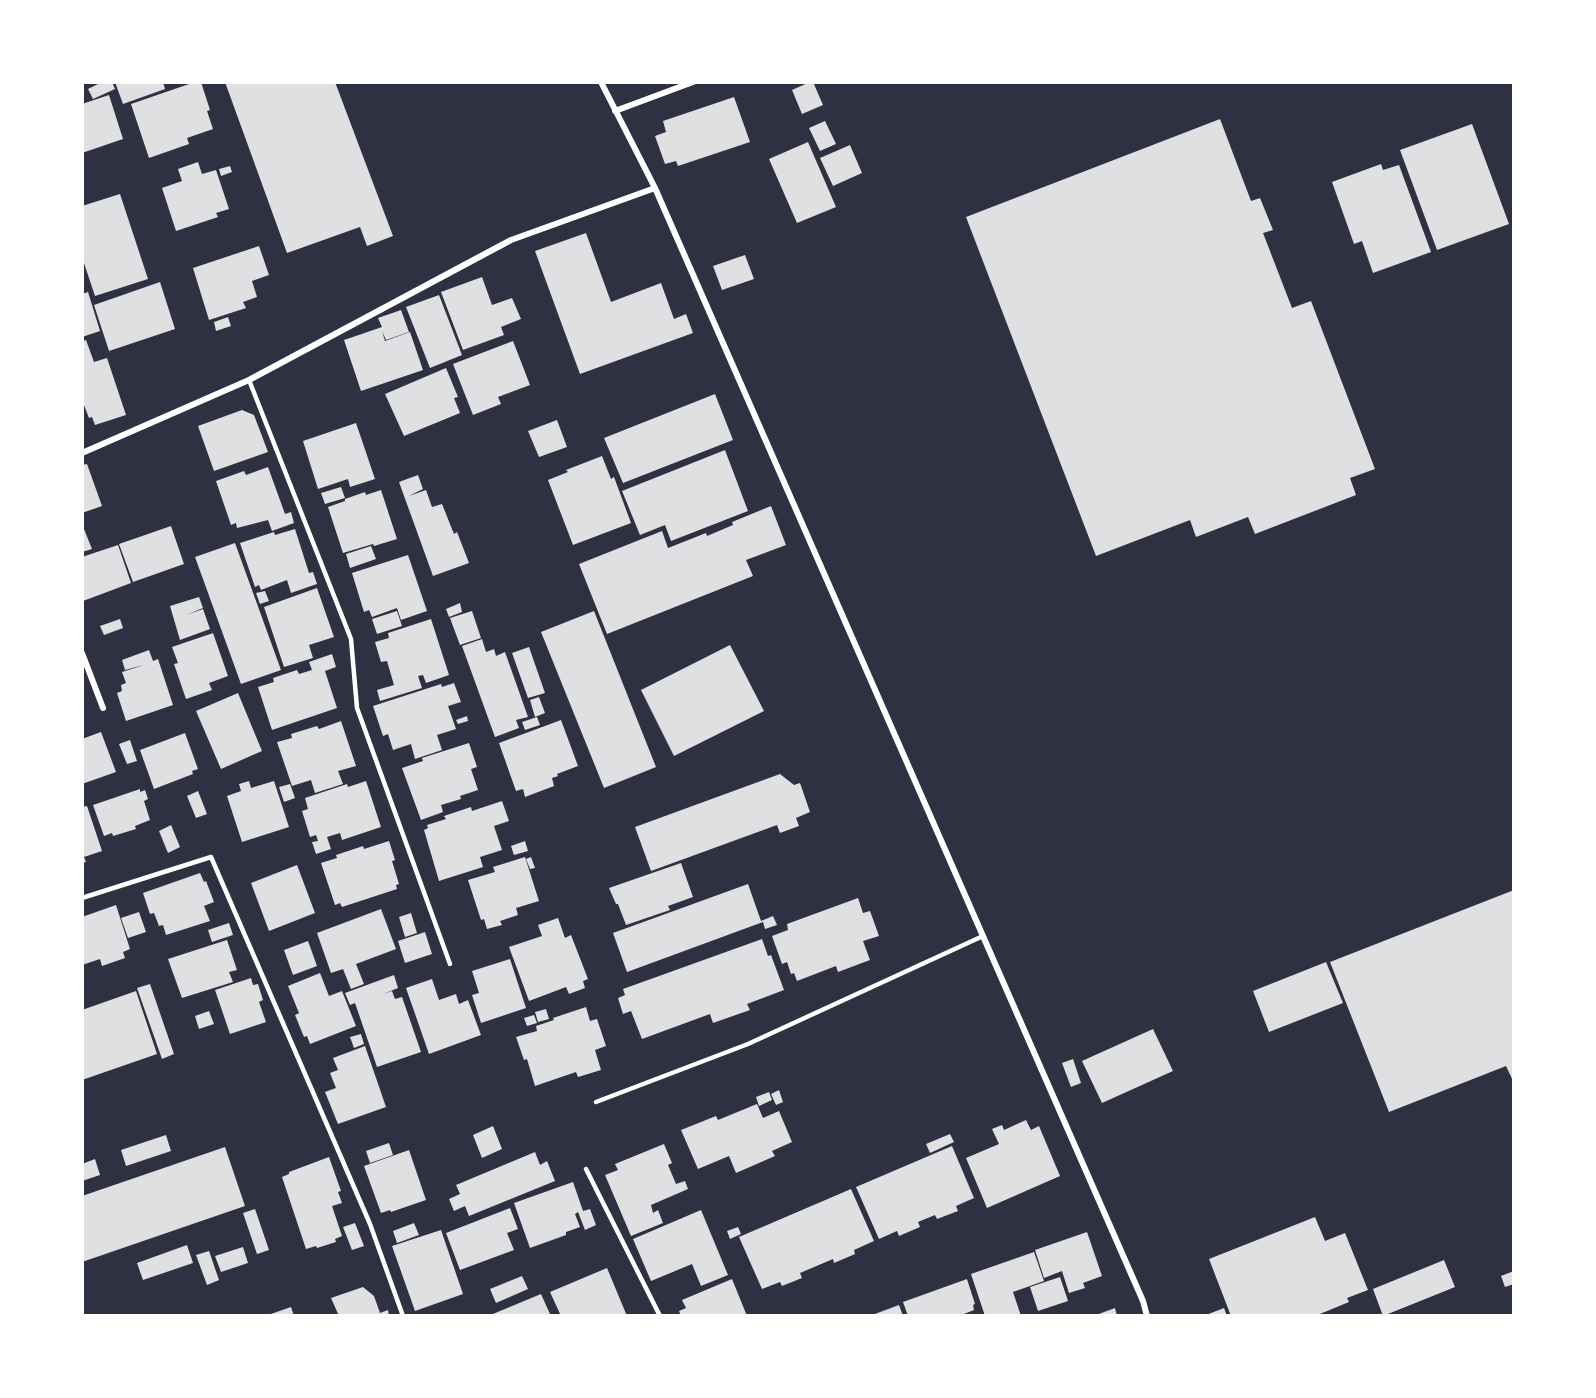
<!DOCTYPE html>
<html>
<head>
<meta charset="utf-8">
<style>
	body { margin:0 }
	#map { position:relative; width:1596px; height:1398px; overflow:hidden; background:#2d3142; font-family:"Archivo Narrow",sans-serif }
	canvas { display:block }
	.frame { position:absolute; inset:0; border:84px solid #fff; pointer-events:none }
</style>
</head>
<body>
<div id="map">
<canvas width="1596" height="1398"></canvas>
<div class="frame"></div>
</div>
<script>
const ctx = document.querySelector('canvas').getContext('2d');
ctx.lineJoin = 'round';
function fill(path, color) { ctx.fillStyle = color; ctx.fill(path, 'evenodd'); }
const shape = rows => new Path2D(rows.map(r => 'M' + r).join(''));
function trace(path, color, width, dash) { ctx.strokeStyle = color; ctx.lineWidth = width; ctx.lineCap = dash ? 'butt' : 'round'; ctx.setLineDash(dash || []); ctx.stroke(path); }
fill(shape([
	[102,82,112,82,115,89,93,99,88,89],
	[115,82,163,82,165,89,123,104],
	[195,82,201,82,210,110,207,111,213,129,187,138,189,144,149,158,131,104],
	[225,82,335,82,393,236,367,246,360,227,287,253],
	[810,82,813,82,823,105,802,114,792,90],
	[109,95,123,139,82,153,82,104],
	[734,97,750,142,678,166,676,161,665,164,655,136,666,132,663,121],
	[1220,119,1251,201,1260,198,1273,230,1263,233,1292,308,1311,301,1375,469,1350,478,1356,495,1255,534,1248,517,1196,537,1190,520,1096,556,966,217],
	[825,121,836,144,820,151,809,128],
	[1472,124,1509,224,1437,250,1400,150],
	[808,142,836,207,797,223,769,159],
	[850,145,862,173,833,186,820,158],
	[198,162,202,174,216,170,229,209,216,213,218,217,176,231,162,188,182,181,178,169],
	[1381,164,1383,170,1399,165,1431,252,1373,273,1362,241,1354,244,1332,182],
	[230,166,232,172,221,176,219,169],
	[120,194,148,279,95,296,82,257,82,206],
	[586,233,611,302,661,283,674,319,686,314,693,333,580,374,535,251],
	[259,246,269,275,252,281,257,297,243,302,246,308,209,320,193,268],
	[745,255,754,279,722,290,713,266],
	[482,277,492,305,512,298,521,319,501,327,504,335,463,350,441,292],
	[160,282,175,329,109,351,94,305],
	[88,292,100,331,82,337,82,294],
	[439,295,462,355,430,368,406,307],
	[401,310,409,332,386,340,382,331,385,341,410,332,423,370,361,391,344,340,382,327,378,318],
	[228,317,231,326,216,331,214,322],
	[86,340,94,362,107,358,126,415,95,425,92,417,89,418,82,400,82,341],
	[513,341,530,385,498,397,501,404,473,415,453,364],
	[446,368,458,397,454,398,460,413,404,436,385,394],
	[715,394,733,440,623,483,604,438],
	[242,410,254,415,268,452,214,471,198,426],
	[557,420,567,447,539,457,528,431],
	[356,423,375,479,350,487,348,479,318,489,303,441],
	[725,450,748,511,671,541,665,525,640,535,622,491],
	[602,456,611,479,614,477,631,523,573,545,548,480,568,472,566,470],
	[87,464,102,506,82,513,82,465],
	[268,467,285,514,291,512,294,523,272,531,268,520,237,528,236,523,231,525,216,481,244,471,246,475],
	[418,475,423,489,409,496,426,490,432,507,442,504,454,534,457,532,469,563,433,576,399,482],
	[341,487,345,498,325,504,321,493],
	[381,490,397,539,374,546,373,544,343,553,328,507,345,501,345,499,365,492,366,495],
	[771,506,786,545,746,560,753,576,607,634,579,564,662,531,668,548,706,533,707,536,733,525,732,522],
	[82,524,92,549,82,552],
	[171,526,184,564,133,582,119,544],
	[295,529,309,573,313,572,317,584,291,593,287,580,261,590,259,585,255,587,240,543,274,532,275,535],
	[235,543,281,670,241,684,195,557],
	[118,545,131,583,83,601,82,557],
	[371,546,376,559,350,568,346,554],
	[408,555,427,611,401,620,397,608,372,617,369,610,364,612,352,573],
	[317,588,334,637,309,645,313,658,284,667,264,607],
	[265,591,269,601,260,604,256,593],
	[199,597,203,608,186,615,203,609,210,629,180,640,170,606],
	[460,603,462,612,449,617,446,609],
	[397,611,402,626,377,634,372,619],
	[472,611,481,638,460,645,450,618],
	[594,611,656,767,604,788,541,632],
	[120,619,123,628,104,635,100,626],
	[431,619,449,675,426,683,423,675,418,676,422,688,380,701,377,690,394,685,387,661,381,662,375,642,389,638,388,633],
	[213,633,228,676,209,683,212,690,186,699,174,664,178,663,172,647],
	[482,639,486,652,494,649,496,656,505,652,528,717,516,720,519,728,495,737,462,646],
	[730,645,764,711,674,756,641,690],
	[529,647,545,693,528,698,512,653],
	[149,650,153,661,158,659,173,705,126,721,117,693,122,691,121,685,126,683,122,672,144,665,125,670,122,660],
	[332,654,336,667,325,671,337,708,272,730,258,687,274,682,273,678,297,670,299,674,312,670,309,662],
	[454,683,461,702,448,706,456,729,437,735,442,750,415,759,411,744,393,750,388,734,383,736,373,706,441,684,442,687],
	[238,693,262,751,221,769,196,711],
	[539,697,545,713,535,717,530,700],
	[467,716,468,721,458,724,456,720],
	[537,717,540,725,525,730,522,722],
	[561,720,578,766,557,774,558,776,552,778,554,786,525,797,523,789,516,791,499,743],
	[341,721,356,766,338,771,343,784,315,793,311,780,292,786,277,742,292,738,291,734,317,726,319,729],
	[101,732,116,772,82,784,82,739],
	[185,733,198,769,192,771,193,774,154,789,140,750],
	[130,740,137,761,127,764,119,744],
	[469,743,477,767,471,769,478,790,460,796,461,799,441,805,443,812,421,820,402,768,423,761,422,758],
	[780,774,794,785,800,783,810,812,796,818,799,826,780,833,777,825,651,871,635,827],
	[249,781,251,788,274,781,289,827,242,842,227,796,241,791,239,784],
	[366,781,381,827,342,840,340,833,327,837,331,849,316,854,312,842,318,841,316,835,310,837,302,811,308,809,305,798,347,784,348,787],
	[290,784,295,798,284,802,279,787],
	[140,789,140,792,145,790,148,799,144,801,150,820,135,826,136,829,113,836,112,833,104,836,93,805],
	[198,791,207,814,196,818,187,796],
	[502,801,509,821,494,826,502,850,480,857,483,867,439,881,424,830,428,828,427,825,446,819,444,816,471,807,472,811],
	[87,806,102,851,84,857,86,862,82,863,82,807],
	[171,825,180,847,168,853,159,831],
	[389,841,395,860,392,861,399,884,396,885,397,889,342,907,340,903,335,905,321,863,337,858,336,855,363,846,364,849],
	[525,841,528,851,514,855,511,846],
	[525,857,539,901,516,908,518,915,500,921,502,925,487,929,484,919,481,920,468,880,495,872,493,867],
	[531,857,535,868,530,869,526,859],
	[681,863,693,897,668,906,670,910,626,925,618,904,616,904,609,888],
	[297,865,315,913,269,931,251,883],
	[200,873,204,882,206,881,214,902,204,906,210,921,166,935,163,925,159,926,154,913,150,914,143,893],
	[748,884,761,921,773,916,777,925,765,929,763,922,627,972,613,933],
	[1514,890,1514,1083,1506,1066,1389,1112,1330,962],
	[858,898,863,913,870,911,879,936,863,941,870,960,838,972,836,966,797,981,794,973,791,974,787,962,782,964,772,936,788,930,787,924],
	[116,905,130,949,123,952,125,958,102,966,100,959,82,965,82,917],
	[381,909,396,949,356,964,364,984,351,989,343,969,331,973,317,933],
	[139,912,146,932,128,938,121,918],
	[411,913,417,933,405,937,399,917],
	[558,918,565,938,571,935,588,979,583,981,585,988,569,994,566,987,529,1001,509,947,542,936,538,925],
	[229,923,233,935,212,942,208,930],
	[425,932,432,954,405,963,398,941],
	[762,939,768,956,771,955,784,990,747,1004,750,1010,713,1023,710,1014,642,1039,631,1011,623,1014,618,998,625,995,623,989],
	[227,940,237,970,229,972,233,982,182,998,168,959],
	[308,941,317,966,293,975,284,950],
	[510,959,526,1008,481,1023,472,995,479,993,472,971],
	[1326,962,1343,1003,1269,1032,1253,991],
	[320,973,329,996,342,991,356,1026,310,1044,307,1036,304,1037,295,1015,299,1013,288,986],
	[394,975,398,988,383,994,392,991,395,999,402,997,421,1052,377,1067,355,1003,350,1005,345,993],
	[251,978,253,985,258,984,263,1000,259,1002,266,1022,230,1034,215,990],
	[432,979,439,1000,456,994,459,1004,468,1000,481,1035,429,1054,406,988],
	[150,984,174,1054,162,1059,137,988],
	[136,991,157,1054,82,1080,82,1010],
	[586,1007,590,1021,597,1019,606,1046,595,1050,601,1070,578,1077,576,1072,535,1086,527,1059,524,1060,516,1037,537,1031,536,1026,554,1020,553,1018],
	[546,1009,549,1019,538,1022,535,1012],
	[209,1011,214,1024,199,1029,195,1016],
	[534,1015,537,1023,527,1026,524,1018],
	[1153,1029,1173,1071,1102,1103,1082,1061],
	[361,1034,364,1044,354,1048,350,1037],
	[365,1046,386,1107,338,1124,325,1092,336,1088,330,1073,338,1070,333,1058],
	[1073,1059,1081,1083,1071,1087,1062,1063],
	[779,1090,783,1102,776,1105,771,1094],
	[769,1092,772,1100,759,1106,756,1097],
	[757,1104,763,1118,779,1111,792,1142,772,1151,775,1156,736,1173,729,1156,698,1169,681,1130,716,1116,718,1120],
	[1026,1120,1031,1130,1039,1126,1060,1176,987,1208,966,1158,999,1144,992,1129,1002,1125,1004,1130],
	[493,1126,502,1149,482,1158,473,1135],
	[950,1134,954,1142,930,1153,926,1144],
	[166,1135,171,1151,126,1166,121,1150],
	[389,1143,393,1155,370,1163,366,1151],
	[664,1144,672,1163,668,1165,676,1184,685,1181,688,1189,651,1205,653,1213,658,1210,663,1223,631,1236,605,1175,618,1170,615,1164],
	[952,1146,974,1198,956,1206,958,1211,937,1219,935,1215,918,1222,920,1227,899,1236,897,1231,879,1239,856,1187],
	[225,1147,245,1206,82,1262,82,1196],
	[409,1150,426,1200,391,1212,390,1210,381,1213,364,1166],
	[535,1152,540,1165,547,1161,555,1181,469,1216,465,1206,454,1211,449,1199,460,1194,456,1185],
	[329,1157,341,1191,338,1192,342,1203,332,1206,342,1236,335,1239,336,1242,317,1248,316,1246,306,1249,282,1177,289,1174,289,1172],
	[95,1159,100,1175,82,1181,82,1164],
	[573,1182,583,1211,590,1209,596,1225,585,1230,578,1212,575,1214,580,1227,566,1232,566,1235,530,1248,514,1203],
	[851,1189,874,1241,854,1250,855,1254,834,1263,833,1259,800,1273,802,1278,782,1286,780,1282,762,1289,739,1237],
	[510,1208,518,1229,507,1233,514,1250,460,1270,446,1233],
	[255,1209,269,1250,257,1254,243,1213],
	[701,1210,728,1275,701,1286,692,1264,651,1281,633,1239],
	[1315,1217,1325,1241,1345,1233,1368,1290,1347,1298,1349,1302,1315,1316,1231,1316,1209,1259],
	[355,1223,364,1246,352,1250,343,1227],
	[414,1223,419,1235,397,1243,393,1231],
	[738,1227,741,1234,730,1239,727,1231],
	[441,1230,463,1294,415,1311,392,1246],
	[1087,1232,1102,1276,1083,1283,1085,1288,1069,1293,1062,1271,1044,1278,1035,1250],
	[187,1245,193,1263,143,1280,137,1263],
	[243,1247,248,1263,221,1272,215,1256],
	[209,1251,219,1280,207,1285,196,1255],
	[1034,1252,1044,1281,1013,1292,1021,1316,985,1316,971,1274],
	[1444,1260,1455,1287,1383,1316,1373,1289],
	[607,1268,627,1316,561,1316,550,1292],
	[1514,1271,1514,1284,1505,1287,1501,1276],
	[522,1276,528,1289,496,1303,490,1289],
	[1060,1277,1068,1301,1038,1311,1030,1287,1045,1282,1048,1291,1045,1282],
	[732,1279,747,1316,681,1316,679,1311,686,1308,682,1300],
	[967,1279,975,1304,973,1305,974,1310,964,1314,965,1316,908,1316,903,1302],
	[363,1287,374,1296,380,1313,388,1310,389,1316,339,1316,331,1298],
	[541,1294,550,1314,546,1316,488,1316],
	[899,1305,903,1316,872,1316,872,1315],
	[291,1307,294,1316,268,1316,268,1315],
	[1115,1308,1117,1316,1096,1316,1096,1315],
	[1224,1308,1227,1316,1206,1316,1206,1315]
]), '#e0e0e3');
trace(shape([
	[249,380,351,639,357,708,450,964],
	[82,898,211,857,370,1224,403,1316],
	[596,1102,748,1044,983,936],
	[586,1169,660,1316]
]), '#fff', 4.5);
trace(shape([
	[601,82,655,188,1143,1301,1147,1316],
	[615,111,693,82],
	[82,453,249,380,511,240,655,188],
	[82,653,103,708]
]), '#fff', 6);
</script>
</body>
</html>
